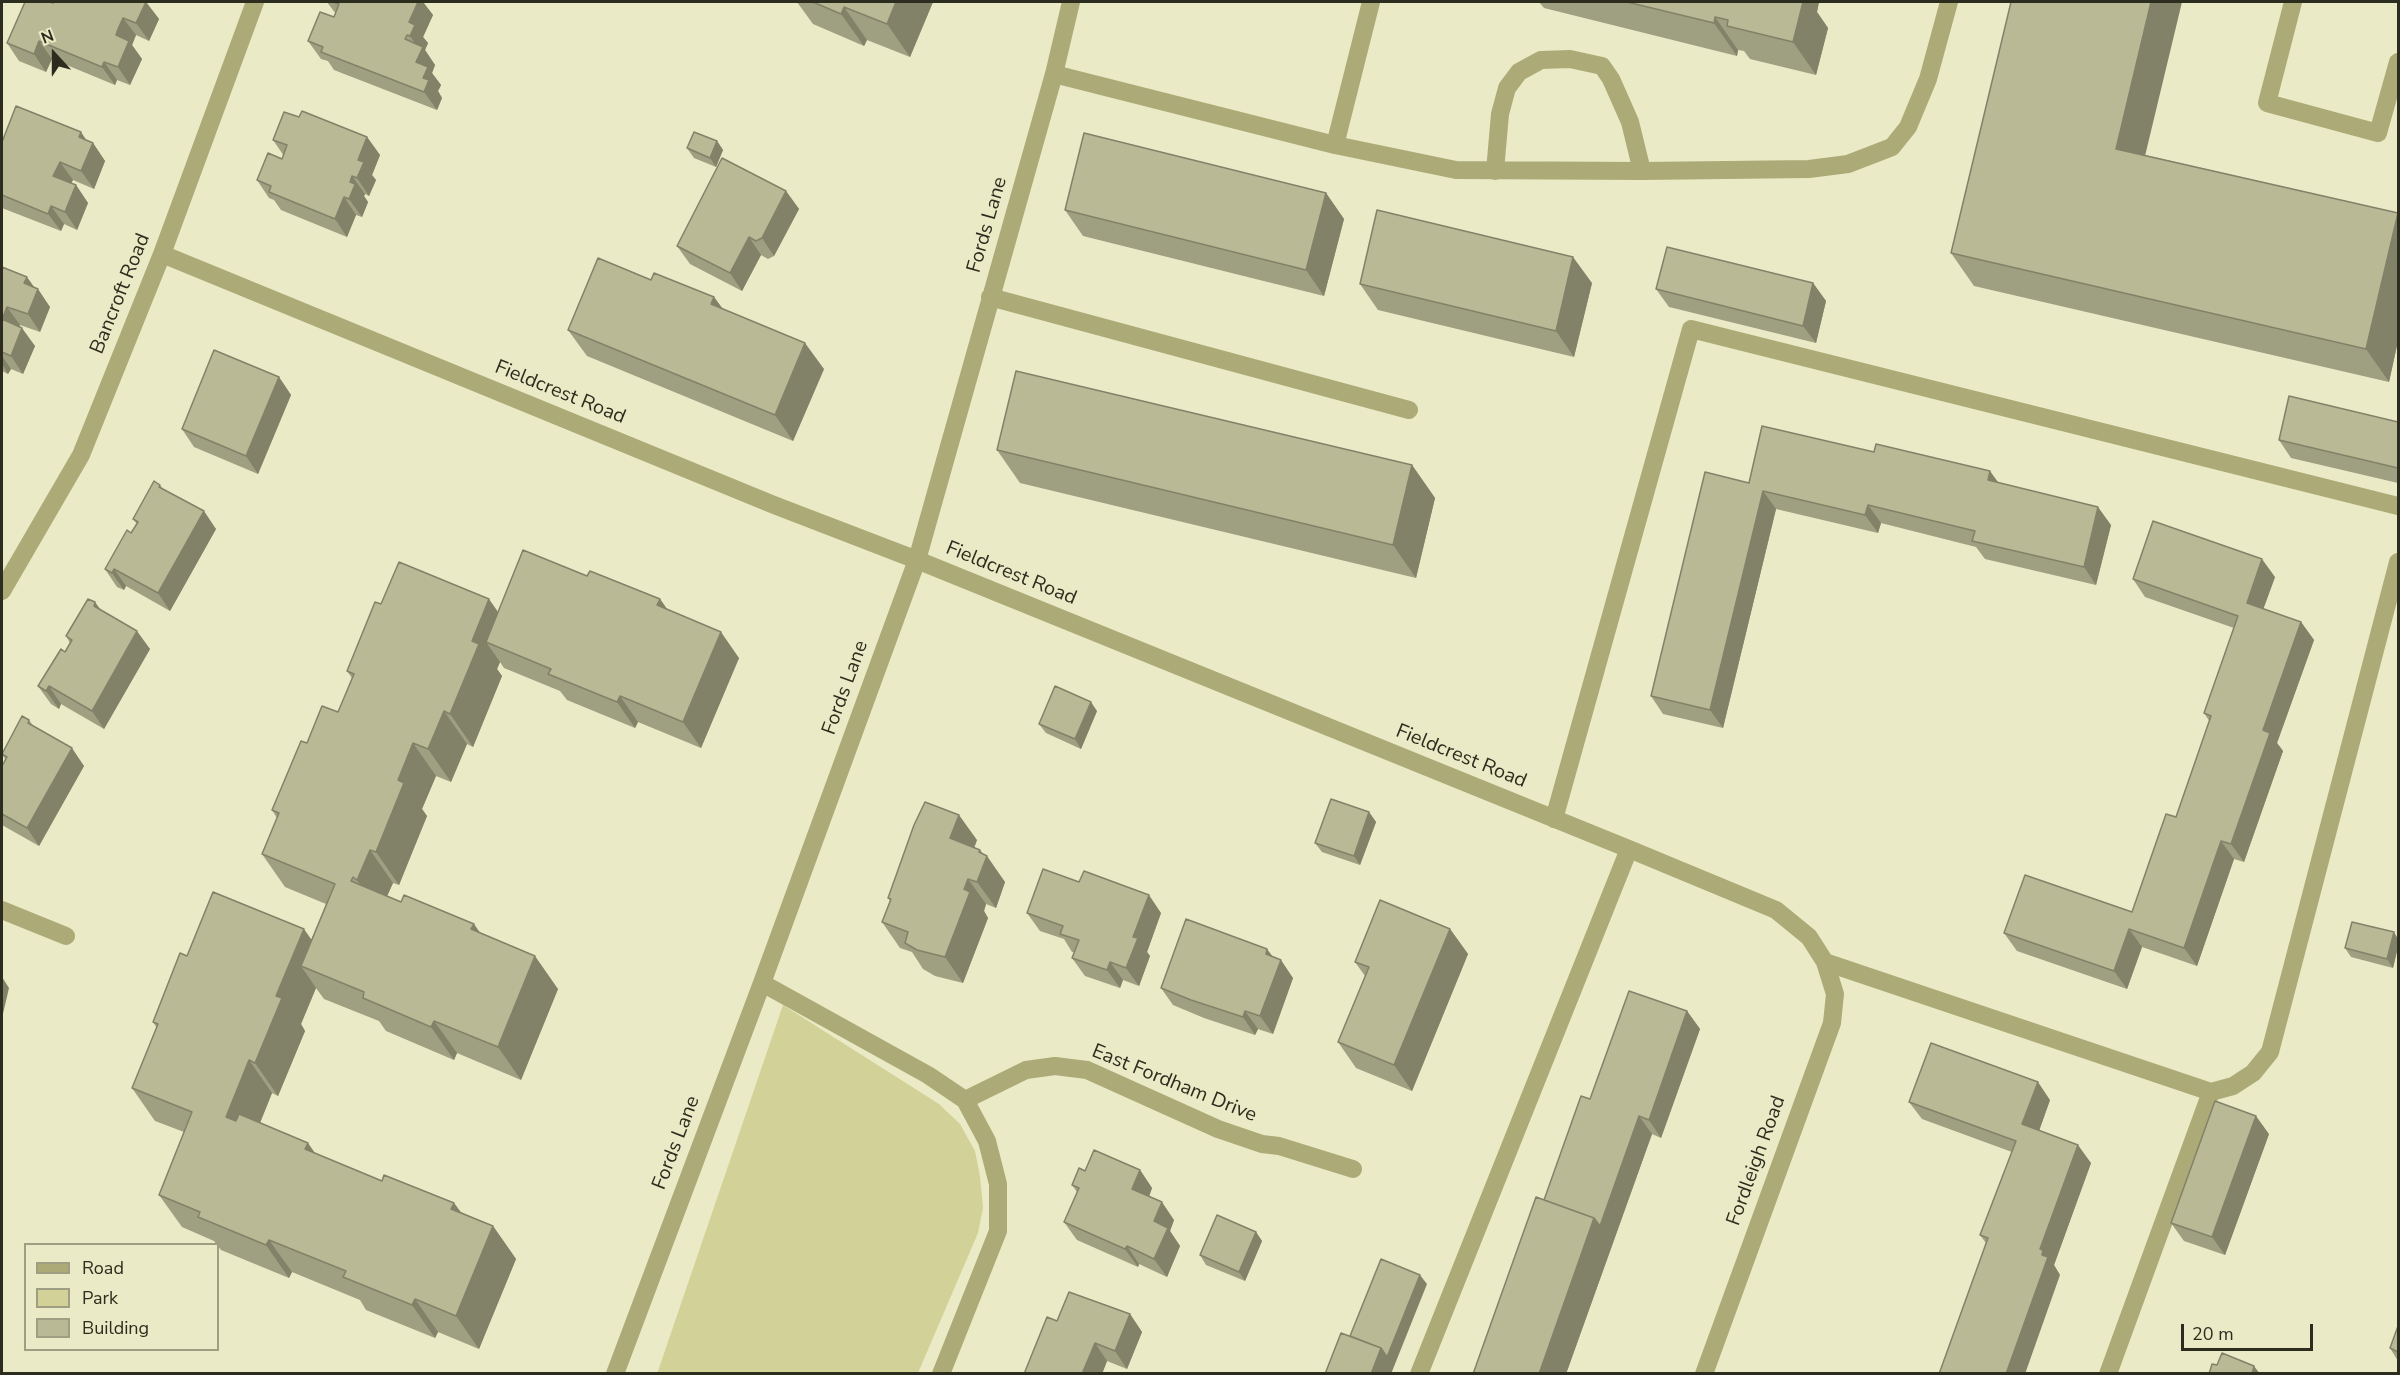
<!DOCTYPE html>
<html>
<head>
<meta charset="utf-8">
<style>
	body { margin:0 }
	#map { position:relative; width:2400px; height:1375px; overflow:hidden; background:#eaeac6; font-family:"Nunito Sans",sans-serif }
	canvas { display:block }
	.frame { position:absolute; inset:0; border:3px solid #2d2d1f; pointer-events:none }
	.legend { position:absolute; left:24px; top:1243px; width:195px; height:108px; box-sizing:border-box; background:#eaeac6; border:2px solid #9e9e83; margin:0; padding:8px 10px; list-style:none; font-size:18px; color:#2d2d1f }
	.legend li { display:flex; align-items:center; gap:12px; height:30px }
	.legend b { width:30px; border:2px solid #9e9e83 }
	.north { position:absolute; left:24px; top:24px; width:60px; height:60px; -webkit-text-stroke:4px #eaeac6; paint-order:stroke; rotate:339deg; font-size:16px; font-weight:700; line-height:24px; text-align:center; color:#2d2d1f }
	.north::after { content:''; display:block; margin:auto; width:21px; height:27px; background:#2d2d1f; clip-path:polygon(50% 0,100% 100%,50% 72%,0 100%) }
	.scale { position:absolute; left:2181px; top:1324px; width:132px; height:27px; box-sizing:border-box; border:3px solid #2d2d1f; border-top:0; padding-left:8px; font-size:18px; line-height:21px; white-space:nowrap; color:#2d2d1f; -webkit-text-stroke:4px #eaeac6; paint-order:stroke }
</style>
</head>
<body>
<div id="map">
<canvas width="2400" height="1375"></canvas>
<div class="frame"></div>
<ul class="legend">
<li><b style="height:8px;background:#acab77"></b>Road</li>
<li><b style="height:16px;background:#d2d298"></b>Park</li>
<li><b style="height:16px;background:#b9b996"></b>Building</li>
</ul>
<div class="north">N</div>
<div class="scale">20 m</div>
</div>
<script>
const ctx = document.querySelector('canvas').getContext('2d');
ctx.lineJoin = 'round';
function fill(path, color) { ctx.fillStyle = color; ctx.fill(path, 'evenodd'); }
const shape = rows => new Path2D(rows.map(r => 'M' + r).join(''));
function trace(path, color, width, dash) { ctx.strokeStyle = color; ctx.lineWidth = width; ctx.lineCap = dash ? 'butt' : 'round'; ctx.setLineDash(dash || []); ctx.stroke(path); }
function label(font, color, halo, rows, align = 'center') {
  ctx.font = font + ' "Nunito Sans",sans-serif'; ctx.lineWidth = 4.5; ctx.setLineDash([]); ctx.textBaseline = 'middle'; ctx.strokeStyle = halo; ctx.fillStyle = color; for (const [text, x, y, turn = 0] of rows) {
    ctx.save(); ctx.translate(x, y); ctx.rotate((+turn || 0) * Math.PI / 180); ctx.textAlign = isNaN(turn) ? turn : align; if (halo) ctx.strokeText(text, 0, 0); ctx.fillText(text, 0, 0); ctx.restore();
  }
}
fill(shape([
	[783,1005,939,1104,960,1124,975,1151,980,1176,983,1208,978,1233,918,1373,657,1374]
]), '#d2d298');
trace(shape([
	[2293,2,2267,103,2378,133,2398,62],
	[1054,74,1335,145,1456,170,1642,171,1809,169,1848,164,1892,147,1908,127,1928,79,1949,2],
	[1335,145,1371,2],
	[1495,171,1500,114,1507,88,1519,72,1541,60,1570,59,1602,66,1611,79,1630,122,1642,171],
	[162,254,774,505,917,560,1629,849,1776,910,1809,937,1825,962,1835,994,1832,1023,1704,1374],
	[990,297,1409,410],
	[2,591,81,455,162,254,255,2],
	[1554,819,1691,329,2398,506],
	[2,910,66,936],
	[1825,962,2211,1092,2233,1086,2253,1073,2270,1052,2398,562],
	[762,983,928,1075,965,1100,1026,1070,1055,1066,1087,1070,1218,1129,1262,1144,1279,1146,1353,1169],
	[615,1374,762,983,917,560,1054,74,1071,2],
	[941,1374,998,1231,998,1184,987,1141,965,1100],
	[1419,1374,1629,849],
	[2108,1374,2211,1092]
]), '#acab77', 18);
fill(shape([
	[25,2,146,2,159,19,149,41,136,35,132,45,142,59,130,85,117,80,115,85,52,59,46,72,19,61,7,43],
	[327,2,423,2,433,15,423,37,428,43,425,50,435,65,432,73,441,85,438,91,442,98,437,110,334,70,328,61,321,59,308,41,334,17,336,14],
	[797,2,933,2,910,57,867,40,864,46,813,24],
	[1539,2,1819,2,1817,12,1828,28,1816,75,1750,59,1744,51,1738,50,1737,56,1544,8],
	[299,117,367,137,380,155,372,175,376,180,369,196,365,194,364,196,368,202,367,205,362,217,356,215,347,237,281,210,274,200,269,198,257,180,282,159,284,156,273,140],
	[87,141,93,143,105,161,94,189,73,180,71,183,76,185,88,203,77,230,64,224,61,231,2,208,2,142],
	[717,141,723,150,716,167,694,158,687,148],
	[2145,155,2398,213,2398,341,2389,382,1974,286,1951,253],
	[786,191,799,209,774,256,768,259,761,255,742,291,690,264,677,246],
	[1326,193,1344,219,1324,296,1083,236,1065,210],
	[2,267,35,288,50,307,40,332,20,325,19,327,35,346,23,374,11,369,8,374,2,371],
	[651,280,714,297,723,309,824,369,793,441,587,356,568,330],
	[1592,283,1574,357,1378,310,1360,284],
	[1813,283,1826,301,1816,343,1669,307,1656,289],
	[279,377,291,395,258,474,194,447,182,429],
	[2398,422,2398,483,2291,458,2279,440],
	[997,450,1412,465,1435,498,1416,578,1020,483],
	[1998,482,2111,525,2096,585,1985,559,1976,547,1881,523,1878,533,1776,509,1723,728,1663,714,1651,696,1749,483],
	[160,485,163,489,216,529,170,611,126,586,124,590,117,587,105,569,131,533,137,524,133,519],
	[587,576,660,599,667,609,739,658,701,748,638,722,635,728,567,700,560,691,504,668,500,662,497,669,502,676,473,747,467,744,451,782,436,776,422,809,427,816,399,885,393,883,387,896,480,933,558,989,521,1080,457,1053,454,1060,386,1031,379,1021,324,999,316,988,301,1024,305,1031,278,1096,272,1093,260,1123,315,1154,382,1181,454,1203,461,1212,493,1226,516,1259,479,1349,438,1332,435,1338,366,1310,360,1300,292,1272,289,1278,221,1250,214,1241,182,1227,159,1195,184,1132,155,1121,132,1088,157,1028,153,1022,187,956,311,940,326,904,285,887,262,854,277,818,272,810,307,743,338,712,352,678,347,671,381,604,498,612],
	[2275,577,2263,609,2301,622,2314,640,2277,743,2283,751,2244,862,2234,859,2197,966,2142,947,2127,989,2017,951,2004,933,2132,912,2176,817,2210,722,2204,713,2234,628,2145,597,2133,579],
	[101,610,150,649,104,729,61,704,59,709,51,704,38,686,65,652,70,643,66,636],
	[1097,711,1081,749,1046,733,1039,724],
	[29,720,34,727,84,766,39,846,2,825,2,766,5,759,2,754],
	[1369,812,1376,822,1360,865,1322,852,1315,843],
	[977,840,974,848,983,854,1005,882,996,908,986,904,984,911,988,918,963,983,935,976,923,969,912,952,900,948,882,922,890,901,888,898],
	[1027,913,1161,913,1147,952,1150,956,1139,986,1123,980,1120,988,1085,976,1072,958,1074,952,1072,952,1064,939,1040,931],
	[1450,929,1468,954,1412,1091,1356,1068,1338,1042,1365,976,1355,962],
	[2398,939,2398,947,2393,968,2351,957,2345,948],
	[1273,957,1293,978,1273,1034,1258,1029,1255,1035,1204,1018,1173,1005,1161,988],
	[1687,1011,1700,1029,1661,1138,1652,1134,1566,1374,1473,1374,1544,1200,1590,1099],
	[2050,1100,2039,1131,2091,1163,2054,1265,2060,1275,1986,1243,1980,1235,2012,1152,1922,1119,1909,1102],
	[2269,1134,2225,1255,2184,1241,2171,1223],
	[1140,1170,1152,1188,1149,1197,1174,1220,1170,1231,1180,1246,1167,1277,1139,1264,1138,1267,1077,1240,1064,1222,1077,1192,1072,1185,1085,1171],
	[1256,1232,1262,1241,1245,1281,1206,1265,1200,1255],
	[1130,1314,1142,1332,1127,1369,1107,1361,1102,1374,1024,1374,1057,1321],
	[2398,1326,2398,1361,2390,1348]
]), '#9f9f81');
fill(shape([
	[146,2,159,19,149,41,136,23],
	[418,2,423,2,433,15,423,37,428,43,425,50,435,65,432,73,441,85,438,91,442,98,437,110,424,92,416,62,421,52,410,36,409,22],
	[896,2,933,2,910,57,887,24],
	[1803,2,1819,2,1817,12,1828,28,1816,75,1793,42],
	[2151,2,2182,2,2139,181,2116,149],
	[844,7,867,40,864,46,841,14],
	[1715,17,1738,50,1737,56,1714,23],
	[123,18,136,35,132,45,142,59,130,85,118,67,116,35],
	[39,41,52,59,46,72,34,54],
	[104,62,117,80,115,85,102,67],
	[81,132,91,147,93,143,105,161,94,189,81,171,79,137],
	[367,137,380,155,372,175,376,180,369,196,357,178,358,160],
	[717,141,723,150,716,167,710,158],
	[60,162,73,180,65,194,53,176],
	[352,176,365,194,364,196,368,202,362,217,349,199,350,182],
	[76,185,88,203,77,230,65,212],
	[786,191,799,209,774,256,762,238],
	[1326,193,1344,219,1324,296,1306,270],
	[344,197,356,215,347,237,335,219],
	[51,206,64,224,61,231,48,214],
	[2398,213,2398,341,2389,382,2366,349],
	[749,237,761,255,742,291,730,273],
	[1573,257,1592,283,1574,357,1556,331],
	[27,277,37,291,38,289,50,307,40,332,28,314,24,283],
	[1813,283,1826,301,1816,343,1803,326],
	[714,297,732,322,711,304],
	[7,307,20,325,14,337,2,319],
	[22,328,35,346,23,374,11,356],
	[805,343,824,369,793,441,775,415],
	[2,356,11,369,8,374,2,364],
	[279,377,291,395,258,474,246,456],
	[1412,465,1435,498,1416,578,1393,545],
	[1990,471,2003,489,1988,480],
	[1763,491,1776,509,1723,728,1710,710],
	[1868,505,1881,523,1878,533,1865,515],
	[2098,507,2111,525,2096,585,2084,567],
	[204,511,216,529,170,611,158,593],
	[2262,559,2275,577,2259,621,2247,603],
	[114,569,126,586,124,590,112,573],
	[489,599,512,632,486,642,500,662,497,669,502,676,473,747,450,714,472,641],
	[660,599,678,625,657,605],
	[95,602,108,620,94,606],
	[2301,622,2314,640,2277,743,2283,751,2244,862,2231,844,2263,730],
	[137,631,150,649,104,729,92,711],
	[721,632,739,658,701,748,683,722],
	[49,686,61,704,59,709,46,691],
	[620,696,638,722,635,728,617,702],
	[1091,702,1097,711,1081,749,1075,739],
	[444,711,467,744,451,782,428,749],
	[413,743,436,776,422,809,427,816,399,885,376,852,398,780],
	[72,748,84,766,39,846,27,828],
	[1369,812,1376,822,1360,865,1354,856],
	[959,815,977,840,968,864,950,838],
	[2221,841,2234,859,2197,966,2184,948],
	[370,850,393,883,380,912,357,880],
	[980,850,986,858,987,856,1005,882,996,908,977,882],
	[968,879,986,904,984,911,988,918,963,983,945,957],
	[1149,895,1161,913,1147,952,1150,956,1139,986,1126,968,1133,937],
	[474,924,497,957,471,929],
	[304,929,327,962,301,966,316,988,301,1024,305,1031,278,1096,255,1063,276,996],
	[1450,929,1468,954,1412,1091,1394,1065],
	[2129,929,2142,947,2127,989,2114,971],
	[2394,932,2398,939,2398,947,2393,968,2387,959],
	[1267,949,1279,965,1281,960,1293,978,1273,1034,1260,1016,1266,954],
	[535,956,558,989,521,1080,498,1047],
	[1110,962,1123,980,1120,988,1107,970],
	[2,977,9,988,2,1018],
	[1245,1011,1258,1029,1255,1035,1243,1017],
	[1687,1011,1700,1029,1661,1138,1649,1120],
	[434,1021,457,1053,454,1060,431,1027],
	[249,1060,272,1093,249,1150,226,1117],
	[2038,1082,2050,1100,2035,1142,2022,1124],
	[1639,1116,1652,1134,1566,1374,1539,1374,1594,1218],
	[2256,1116,2269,1134,2225,1255,2212,1237],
	[308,1143,331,1176,305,1149],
	[2078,1145,2091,1163,2054,1265,2060,1275,2025,1374,2006,1374,2042,1255,2040,1249],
	[1140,1170,1152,1188,1145,1207,1132,1189],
	[1162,1202,1174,1220,1170,1231,1180,1246,1167,1277,1154,1259,1154,1221],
	[454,1203,477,1236,451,1209],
	[493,1226,516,1259,479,1349,456,1316],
	[1256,1232,1262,1241,1245,1281,1239,1272],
	[269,1240,292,1272,289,1278,266,1245],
	[1127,1246,1139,1264,1138,1267,1125,1249],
	[1420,1275,1427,1284,1391,1374,1371,1374,1381,1348],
	[415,1299,438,1332,435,1338,412,1305],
	[1130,1314,1142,1332,1127,1369,1115,1351],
	[1095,1343,1107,1361,1102,1374,1082,1374],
	[2254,1366,2260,1374,2252,1374]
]), '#828269');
const building = shape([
	[25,2,50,2,53,3,54,2,146,2,136,23,123,18,118,29,116,35,129,41,118,67,104,62,102,67,39,41,34,54,7,43,25,2],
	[333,2,418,2,409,22,415,25,410,36,407,35,405,39,423,47,416,62,428,67,423,78,429,80,424,92,321,52,323,47,308,41,320,12,334,17,339,4,333,2],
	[813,2,896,2,887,24,844,7,841,14,813,2],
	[1627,2,1803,2,1793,42,1727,26,1728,20,1715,17,1714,23,1627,2],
	[2011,2,2151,2,2116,149,2398,213,2366,349,1951,253,2011,2],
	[16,106,81,132,79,137,93,143,81,171,60,162,53,176,76,185,65,212,51,206,48,214,2,195,2,142,16,106],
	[302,111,367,137,358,160,364,162,357,178,352,176,350,182,355,184,354,187,349,199,344,197,335,219,269,192,271,186,257,180,268,153,282,159,287,145,273,140,284,112,299,117,302,111],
	[694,132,717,141,710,158,687,148,694,132],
	[1084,133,1326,193,1306,270,1065,210,1084,133],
	[722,158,786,191,762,238,756,241,749,237,730,273,677,246,722,158],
	[1377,210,1573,257,1556,331,1360,284,1377,210],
	[1667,247,1813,283,1803,326,1656,289,1667,247],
	[598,258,651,280,654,273,714,297,711,304,805,343,775,415,568,330,598,258],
	[2,267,27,277,24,283,38,289,28,314,7,307,2,319,22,328,11,356,2,352,2,267],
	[214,350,279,377,246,456,182,429,214,350],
	[1016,371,1412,465,1393,545,997,450,1016,371],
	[2289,396,2398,422,2398,468,2279,440,2289,396],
	[1762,426,1874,452,1876,444,1990,471,1988,480,2098,507,2084,567,1972,541,1975,531,1868,505,1865,515,1763,491,1710,710,1651,696,1705,472,1749,483,1762,426],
	[154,481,160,485,159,487,204,511,158,593,114,569,112,573,105,569,127,530,131,533,138,522,133,519,154,481],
	[2153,521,2262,559,2247,603,2301,622,2263,730,2270,733,2231,844,2221,841,2184,948,2129,929,2114,971,2004,933,2025,875,2132,912,2166,814,2176,817,2211,716,2204,713,2238,616,2133,579,2153,521],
	[523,550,587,576,590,571,660,599,657,605,721,632,683,722,620,696,617,702,548,674,551,669,486,642,523,550],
	[399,562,489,599,472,641,479,644,450,714,444,711,428,749,413,743,398,780,404,783,376,852,370,850,357,880,353,877,351,881,401,902,404,895,474,924,471,929,535,956,498,1047,434,1021,431,1027,363,998,364,992,301,966,335,884,262,854,279,813,272,810,301,741,307,743,322,706,338,712,354,674,347,671,375,602,381,604,399,562],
	[88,599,95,602,94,606,137,631,92,711,49,686,46,691,38,686,61,649,65,652,72,640,66,636,88,599],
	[1055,686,1091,702,1075,739,1039,724,1055,686],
	[22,716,29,720,28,723,72,748,27,828,2,814,2,766,7,757,2,754,22,716],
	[1331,799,1369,812,1354,856,1315,843,1331,799],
	[925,802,959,815,950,838,980,850,979,852,987,856,977,882,968,879,964,889,970,892,945,957,917,950,905,943,908,932,882,922,891,899,888,898,914,825,925,802],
	[1043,869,1079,882,1084,871,1149,895,1133,937,1138,938,1126,968,1110,962,1107,970,1072,958,1079,940,1060,934,1063,926,1027,913,1043,869],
	[213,892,304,929,276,996,282,998,255,1063,249,1060,226,1117,236,1121,239,1114,308,1143,305,1149,382,1181,384,1175,454,1203,451,1209,493,1226,456,1316,415,1299,412,1305,343,1277,346,1271,269,1240,266,1245,198,1217,200,1212,159,1195,192,1112,132,1088,158,1024,153,1022,180,953,187,956,213,892],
	[1380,900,1450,929,1394,1065,1338,1042,1369,967,1355,962,1380,900],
	[1186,919,1267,949,1266,954,1281,960,1260,1016,1245,1011,1243,1017,1191,1000,1161,988,1186,919],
	[2352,922,2394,932,2387,959,2345,948,2352,922],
	[1629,991,1687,1011,1649,1120,1639,1116,1600,1226,1594,1218,1544,1200,1581,1096,1590,1099,1629,991],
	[1931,1043,2038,1082,2022,1124,2078,1145,2040,1249,2043,1250,2042,1255,2048,1257,2006,1374,1939,1374,1988,1238,1980,1235,2016,1141,1909,1102,1931,1043],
	[2215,1101,2256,1116,2212,1237,2171,1223,2215,1101],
	[1094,1150,1140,1170,1132,1189,1162,1202,1154,1221,1168,1228,1154,1259,1127,1246,1125,1249,1064,1222,1079,1188,1072,1185,1079,1168,1085,1171,1094,1150],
	[1536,1197,1594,1218,1539,1374,1473,1374,1536,1197],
	[1217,1215,1256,1232,1239,1272,1200,1255,1217,1215],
	[1381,1259,1420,1275,1387,1357,1381,1348,1350,1336,1381,1259],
	[1069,1292,1130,1314,1115,1351,1095,1343,1082,1374,1024,1374,1047,1317,1057,1321,1069,1292],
	[2398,1326,2398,1352,2390,1348,2398,1326],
	[1341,1333,1381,1348,1371,1374,1325,1374,1341,1333],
	[2222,1353,2254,1366,2252,1374,2209,1374,2212,1364,2217,1365,2222,1353]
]);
fill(building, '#b9b996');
trace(building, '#828269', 1.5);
label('20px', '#2d2d1f', '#eaeac6', [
	["Fords Lane",988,225,-74],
	["Bancroft Road",121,294,-68],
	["Fieldcrest Road",560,393,22],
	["Fieldcrest Road",1011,574,22],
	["Fords Lane",846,688,-70],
	["Fieldcrest Road",1461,757,22],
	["East Fordham Drive",1174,1084,22],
	["Fords Lane",677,1143,-69],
	["Fordleigh Road",1757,1161,-70]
]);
</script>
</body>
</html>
